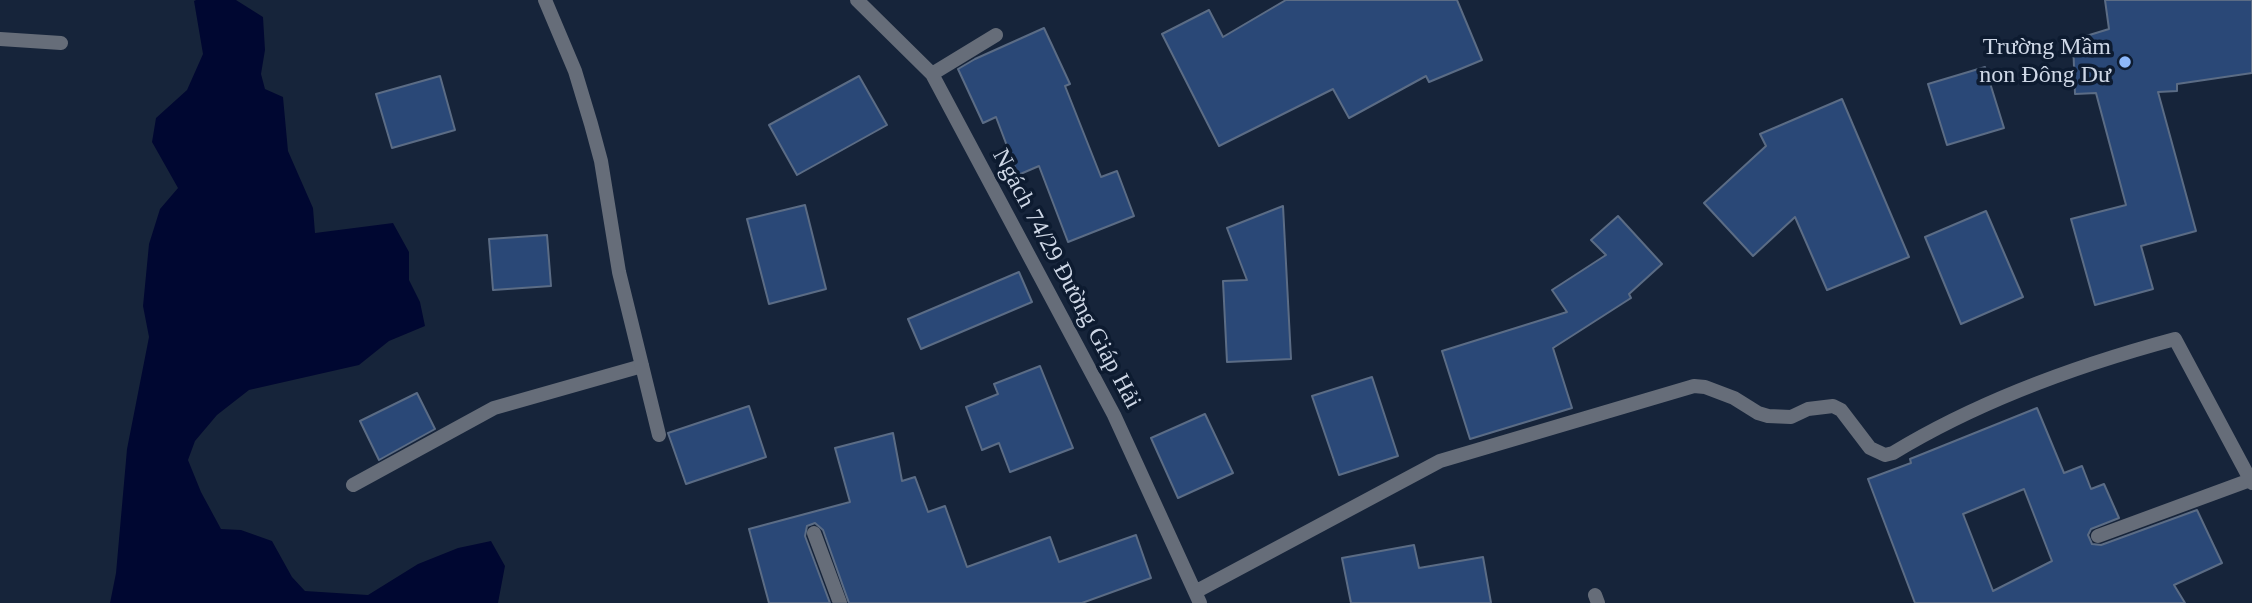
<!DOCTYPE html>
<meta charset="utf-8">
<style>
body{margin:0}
canvas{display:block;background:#16243a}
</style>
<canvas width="2252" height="603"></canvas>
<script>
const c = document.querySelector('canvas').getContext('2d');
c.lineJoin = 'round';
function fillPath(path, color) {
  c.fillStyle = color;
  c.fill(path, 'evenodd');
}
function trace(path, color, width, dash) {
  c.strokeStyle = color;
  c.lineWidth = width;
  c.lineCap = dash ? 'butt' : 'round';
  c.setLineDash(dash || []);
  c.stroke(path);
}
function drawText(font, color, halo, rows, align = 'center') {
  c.font = font + ' "Times New Roman",serif';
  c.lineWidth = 7;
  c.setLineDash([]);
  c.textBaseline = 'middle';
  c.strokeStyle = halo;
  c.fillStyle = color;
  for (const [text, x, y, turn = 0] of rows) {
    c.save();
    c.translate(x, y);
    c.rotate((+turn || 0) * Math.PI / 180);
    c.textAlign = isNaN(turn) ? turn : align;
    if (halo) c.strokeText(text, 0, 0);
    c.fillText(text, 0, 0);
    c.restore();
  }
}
fillPath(new Path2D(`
 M 196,0 L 236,0 L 263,17 L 265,50 L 261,74 L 265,89 L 283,97 L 288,151 L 313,208 L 315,233 L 393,223 L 409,252 L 409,280 L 420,302 L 425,326 L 389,341 L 359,365 L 249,390 L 217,415 L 195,441 L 188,460 L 201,492 L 221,529 L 241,530 L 272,541 L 292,577 L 305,591 L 368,595 L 418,564 L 458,548 L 491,541 L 505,566 L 498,603 L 110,603 L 116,573 L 127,449 L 149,337 L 143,306 L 149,244 L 160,209 L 178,188 L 152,142 L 156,118 L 187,90 L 203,54 L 194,1 Z`), '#000731');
const building = new Path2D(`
 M 1286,0 L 1457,0 L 1482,60 L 1429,82 L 1426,76 L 1349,118 L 1333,89 L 1219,146 L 1162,34 L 1209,10 L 1223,37 Z
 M 2105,0 L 2252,0 L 2252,73 L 2177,84 L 2177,91 L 2158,92 L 2196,231 L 2141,246 L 2153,289 L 2095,305 L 2071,219 L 2126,205 L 2096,93 L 2075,94 L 2073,40 L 2109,29 Z
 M 1044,28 L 1070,84 L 1065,86 L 1101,177 L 1117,171 L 1134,216 L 1068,242 L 1039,166 L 1018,175 L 996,117 L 983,123 L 958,69 L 975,59 Z
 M 1985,67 L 2004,128 L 1947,145 L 1928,84 Z
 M 440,76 L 455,130 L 392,148 L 376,94 Z
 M 859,76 L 887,125 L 797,175 L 769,125 Z
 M 1842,99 L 1909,257 L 1827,290 L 1795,217 L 1753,256 L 1704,203 L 1766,146 L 1760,134 Z
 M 805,205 L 826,289 L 769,304 L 747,219 Z
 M 1283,206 L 1291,359 L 1227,362 L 1223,281 L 1247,280 L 1227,228 Z
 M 1986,211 L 2023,297 L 1961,324 L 1925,237 Z
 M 1618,216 L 1662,264 L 1629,294 L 1631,298 L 1553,348 L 1572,408 L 1470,439 L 1442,351 L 1567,312 L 1552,290 L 1606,255 L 1591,240 Z
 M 547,235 L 551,286 L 493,290 L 489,239 Z
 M 1019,272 L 1032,302 L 921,349 L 908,319 Z
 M 1040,366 L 1073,448 L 1010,472 L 999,443 L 982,450 L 966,407 L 998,394 L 994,384 Z
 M 1372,377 L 1398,456 L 1339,475 L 1312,396 Z
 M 417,393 L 435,429 L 379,460 L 360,421 Z
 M 749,406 L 766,457 L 686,484 L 668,433 Z
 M 2037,408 L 2064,473 L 2082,466 L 2091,489 L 2104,484 L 2119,518 L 2091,529 L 2088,535 L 2092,544 L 2101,545 L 2197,510 L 2222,563 L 2174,585 L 2185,603 L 1915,603 L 1868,479 L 1911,463 L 1910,459 ZM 2024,489 L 2052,561 L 1993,591 L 1963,514 Z
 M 1205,414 L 1233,473 L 1178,498 L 1151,438 Z
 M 893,433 L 902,481 L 915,477 L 928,512 L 945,506 L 967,567 L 1050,537 L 1059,562 L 1136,535 L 1151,578 L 1082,603 L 849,603 L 823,530 L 815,523 L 807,526 L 805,536 L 830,603 L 769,603 L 749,529 L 850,502 L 835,448 Z
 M 1414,545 L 1419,568 L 1483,557 L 1491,603 L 1351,603 L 1342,558 Z`);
fillPath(building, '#2a4877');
trace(building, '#5b6c85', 2);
trace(new Path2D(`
 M 0,39 L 61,43
 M 353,485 L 494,408 L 642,366
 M 814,533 L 840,603
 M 1595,595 L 1598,603`), '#666d79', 14);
trace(new Path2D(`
 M 545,0 L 575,71 L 591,124 L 601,161 L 619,272 L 659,435
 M 857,0 L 932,74 L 1114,415 L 1200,603
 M 932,74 L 996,35
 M 2098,536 L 2250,480
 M 1195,592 L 1440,461 L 1694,386 L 1705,387 L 1734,398 L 1758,413 L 1768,416 L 1791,417 L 1808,409 L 1833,406 L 1841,410 L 1870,448 L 1885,455 L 1893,453 C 1980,400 2078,365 2175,339 L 2252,483`), '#666d79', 14);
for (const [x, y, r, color] of [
 [2125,62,7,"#8db9fc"]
]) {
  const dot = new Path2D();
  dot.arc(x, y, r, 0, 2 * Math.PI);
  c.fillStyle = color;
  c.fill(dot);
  trace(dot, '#0d1b30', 2.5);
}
drawText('24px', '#ced7e6', '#0d1b30', [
 ["Trường Mầm",2111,48],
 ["non Đông Dư",2111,76]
], 'right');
drawText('24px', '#ced7e6', '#0d1b30', [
 ["Ngách 74/29 Đường Giáp Hải",1066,279,62]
]);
</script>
